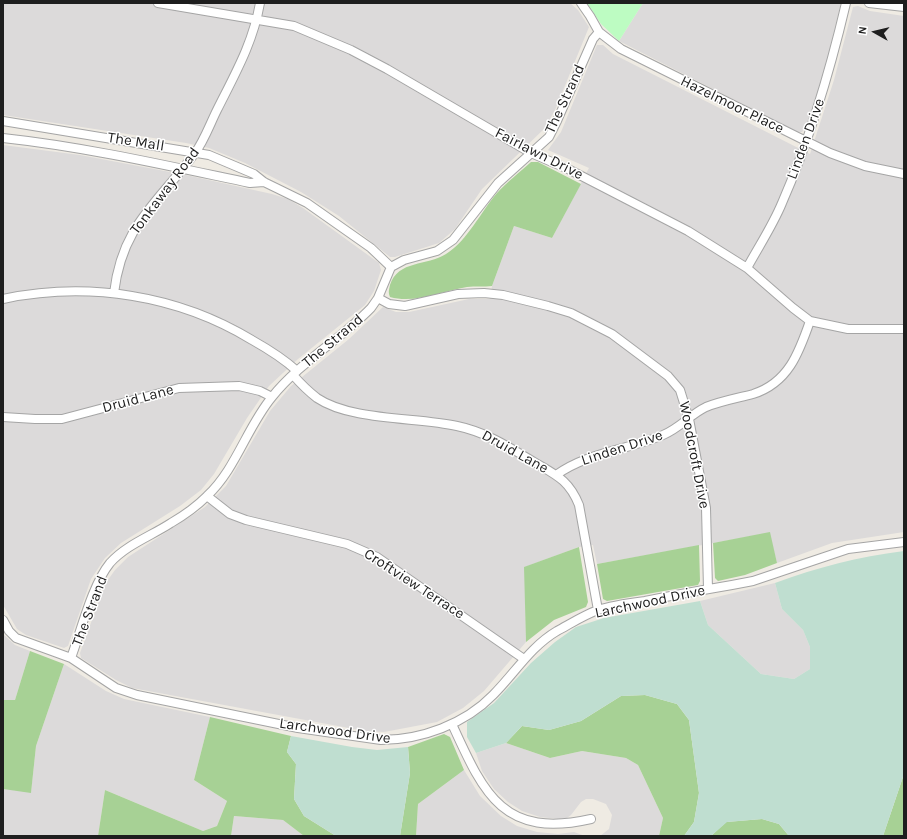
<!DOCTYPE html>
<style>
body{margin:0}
#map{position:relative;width:907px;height:839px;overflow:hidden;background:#efebe3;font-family:Karla,sans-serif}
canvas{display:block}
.frame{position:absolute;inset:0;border:4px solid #1e1e1e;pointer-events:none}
.north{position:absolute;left:855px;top:12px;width:40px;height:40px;-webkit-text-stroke:3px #fff;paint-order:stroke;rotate:278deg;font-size:11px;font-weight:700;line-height:16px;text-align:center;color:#1e1e1e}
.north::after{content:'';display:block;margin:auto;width:14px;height:18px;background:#1e1e1e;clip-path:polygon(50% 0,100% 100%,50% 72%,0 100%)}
</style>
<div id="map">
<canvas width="907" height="839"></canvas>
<div class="frame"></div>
<div class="north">N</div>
</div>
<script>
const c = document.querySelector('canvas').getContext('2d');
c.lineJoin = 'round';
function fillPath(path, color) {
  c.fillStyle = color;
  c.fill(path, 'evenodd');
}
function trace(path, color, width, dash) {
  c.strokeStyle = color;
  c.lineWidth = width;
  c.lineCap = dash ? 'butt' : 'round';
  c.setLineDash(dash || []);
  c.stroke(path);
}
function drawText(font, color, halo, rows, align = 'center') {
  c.font = font + ' Karla,sans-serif';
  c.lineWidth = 3;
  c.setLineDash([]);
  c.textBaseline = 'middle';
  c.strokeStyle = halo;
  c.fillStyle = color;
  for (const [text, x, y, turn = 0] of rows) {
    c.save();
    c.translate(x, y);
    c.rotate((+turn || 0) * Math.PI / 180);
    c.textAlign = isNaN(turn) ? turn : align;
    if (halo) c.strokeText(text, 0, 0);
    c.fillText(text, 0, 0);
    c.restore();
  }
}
fillPath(new Path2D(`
 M 3,3 L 570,3 L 578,10 L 589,27 L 555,110 L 545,128 L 482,189 L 455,229 L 439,243 L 395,257 L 390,257 L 339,216 L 301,192 L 245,163 L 209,148 L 186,143 L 3,115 Z
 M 643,3 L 841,3 L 820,89 L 805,128 L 802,132 L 797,132 L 619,41 Z
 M 858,6 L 870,11 L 904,16 L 904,532 L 832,543 L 777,563 L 769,533 L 597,564 L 593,545 L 579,547 L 525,567 L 526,642 L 484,691 L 463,708 L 437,722 L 384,732 L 365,731 L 132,688 L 116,680 L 81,658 L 80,653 L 105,584 L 115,570 L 128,557 L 205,507 L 226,486 L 270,411 L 291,386 L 349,339 L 383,307 L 396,312 L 409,312 L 469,299 L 490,299 L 492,286 L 514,226 L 552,238 L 589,168 L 548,150 L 561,132 L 597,45 L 603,45 L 613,54 L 810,154 L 834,80 L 853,7 Z
 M 3,145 L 80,155 L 186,175 L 272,194 L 288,199 L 303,208 L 379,263 L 381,270 L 374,291 L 365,305 L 298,359 L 269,386 L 247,418 L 214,474 L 201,490 L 180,506 L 121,543 L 105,558 L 91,579 L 68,646 L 64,648 L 26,635 L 17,629 L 3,605 Z
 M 775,583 L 782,609 L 803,630 L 810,647 L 810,669 L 794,679 L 761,674 L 708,625 L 700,601 Z
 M 3,634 L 15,645 L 30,651 L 15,700 L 3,700 Z
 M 64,664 L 106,691 L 124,699 L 210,717 L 194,780 L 227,801 L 217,826 L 203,831 L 105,790 L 98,836 L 3,836 L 3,789 L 31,792 L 36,746 Z
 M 506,743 L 550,758 L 582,751 L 626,758 L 638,765 L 663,818 L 659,836 L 600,836 L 609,829 L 612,815 L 606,804 L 593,799 L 586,799 L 581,802 L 571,815 L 567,818 L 558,819 L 540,817 L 522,811 L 508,802 L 494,789 L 482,771 L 476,753 Z
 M 464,770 L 480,796 L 501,816 L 517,826 L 537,832 L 558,834 L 574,832 L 585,836 L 416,836 L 418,804 Z
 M 234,816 L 283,820 L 304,836 L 231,836 Z`), '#dcdada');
fillPath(new Path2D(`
 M 531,162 L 538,162 L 581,184 L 552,238 L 514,226 L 492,286 C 484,287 475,286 467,287 C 442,291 415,304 390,297 C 388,292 389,290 390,285 C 398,260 427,266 446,254 C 468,240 480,213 497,193 C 507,182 520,172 531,162 Z
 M 770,532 L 777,563 L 745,575 L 718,581 L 715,578 L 713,543 Z
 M 699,545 L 700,581 L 698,585 L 607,601 L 603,599 L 597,564 Z
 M 579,547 L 588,602 L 586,607 L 554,620 L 526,642 L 524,567 Z
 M 30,651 L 64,664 L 36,746 L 31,793 L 3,789 L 3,700 L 15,700 Z
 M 645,695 L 677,704 L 689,720 L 699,793 L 694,822 L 684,836 L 659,836 L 663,818 L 638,765 L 626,758 L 582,751 L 550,758 L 506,743 L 522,726 L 549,730 L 581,721 L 621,696 Z
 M 210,717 L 291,736 L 287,752 L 296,764 L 294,799 L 304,816 L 336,836 L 304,836 L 283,820 L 234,816 L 231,836 L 98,836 L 105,790 L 203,831 L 217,826 L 227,801 L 194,780 Z
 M 444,734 L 450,737 L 464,770 L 418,804 L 416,836 L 400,836 L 410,773 L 408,747 Z
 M 904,774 L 904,836 L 883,836 Z
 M 762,819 L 779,824 L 789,836 L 711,836 L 726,822 Z`), '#a7d195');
fillPath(new Path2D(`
 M 904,551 L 904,774 L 883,836 L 789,836 L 779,824 L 762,819 L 727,822 L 711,836 L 684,836 L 694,822 L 699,793 L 689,720 L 677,704 L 645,695 L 621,696 L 581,721 L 549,730 L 522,726 L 506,743 L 476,753 L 467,737 L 467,722 L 494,703 L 531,663 L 555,642 L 576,627 L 604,618 L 700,601 L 708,625 L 761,674 L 794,679 L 810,669 L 810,647 L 803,630 L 782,609 L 775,583 C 819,567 857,557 904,551 Z
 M 291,736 L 352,747 L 377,750 L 408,747 L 410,773 L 400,836 L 336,836 L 304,816 L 294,799 L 296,764 L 287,752 Z`), '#bfded0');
fillPath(new Path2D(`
 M 587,3 L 643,3 L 619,41 L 601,24 Z`), '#bdfcc2');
const minor = new Path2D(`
 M 158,3 L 294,26 L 351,50 L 387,69 L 531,153 L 568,169 L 688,231 L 747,268 L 793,308 L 810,321 L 848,329 L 904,329
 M 581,3 L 590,16 L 599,32 L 621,49 L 830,153 L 865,166 L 904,174
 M 869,3 L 904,7
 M 3,121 L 209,155 L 254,174 L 264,182 L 307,203 L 371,248 L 391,267
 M 3,138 C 86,147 169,166 250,183 L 264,182
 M 747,268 C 759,246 773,225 782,203 C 810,139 830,71 846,3
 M 114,293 C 122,225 157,204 195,153 C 204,141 210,124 217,110 C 235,74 253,43 260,3
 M 378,298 L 389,304 L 405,306 L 458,294 L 484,293 L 503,295 L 548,306 L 571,313 L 612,334 L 668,376 L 680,390 L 689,419 L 706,508 L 708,589
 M 3,299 C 88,281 178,295 252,340 C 268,349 284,359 297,371
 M 293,375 C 300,383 308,391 317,398 C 351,421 417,417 457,426 C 486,432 509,447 534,462 C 556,475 569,480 579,505 L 598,610
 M 3,417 L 35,419 L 62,419 L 179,388 L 239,386 L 260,391 L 272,397
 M 556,475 C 588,452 628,450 663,435 C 680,428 691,414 706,407 C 721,401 738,398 753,394 C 788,383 799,353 810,321
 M 207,496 L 230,514 L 246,520 L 347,544 L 377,557 L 524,659
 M 3,620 L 9,631 L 16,638 L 71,658 L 116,688 L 137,695 L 298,728 L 381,740 C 421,740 465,724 493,695 C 515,673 530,647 557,631 C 570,624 584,615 598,610 C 613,605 630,603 645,601 C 674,595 703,590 732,585 L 753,581 L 848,549 L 904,542
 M 71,658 C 81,631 92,585 110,563 C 126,545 151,536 171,523 C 183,516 197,506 207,496 C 236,469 247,427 272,397 C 300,362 340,340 371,308 L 378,298 L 391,267 L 404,260 L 437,251 L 453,240 L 498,183 L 549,137 L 557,121 L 593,39 L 599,32
 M 452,724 C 484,794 503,839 591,819`);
trace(minor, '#a5a5a5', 10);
trace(minor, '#fff', 8);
drawText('15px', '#1e1e1e', '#fff', [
 ["The Strand",565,99,-65],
 ["Hazelmoor Place",732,105,26],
 ["Linden Drive",806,139,-70],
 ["The Mall",136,142,9],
 ["Fairlawn Drive",539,154,27],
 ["Tonkaway Road",165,191,-53],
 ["The Strand",333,341,-40],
 ["Druid Lane",138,399,-15],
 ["Linden Drive",622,448,-18],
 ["Druid Lane",515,452,29],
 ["Woodcroft Drive",694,455,79],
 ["Croftview Terrace",414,584,33],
 ["Larchwood Drive",650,602,-12],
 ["The Strand",90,611,-69],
 ["Larchwood Drive",335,731,8]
]);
</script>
